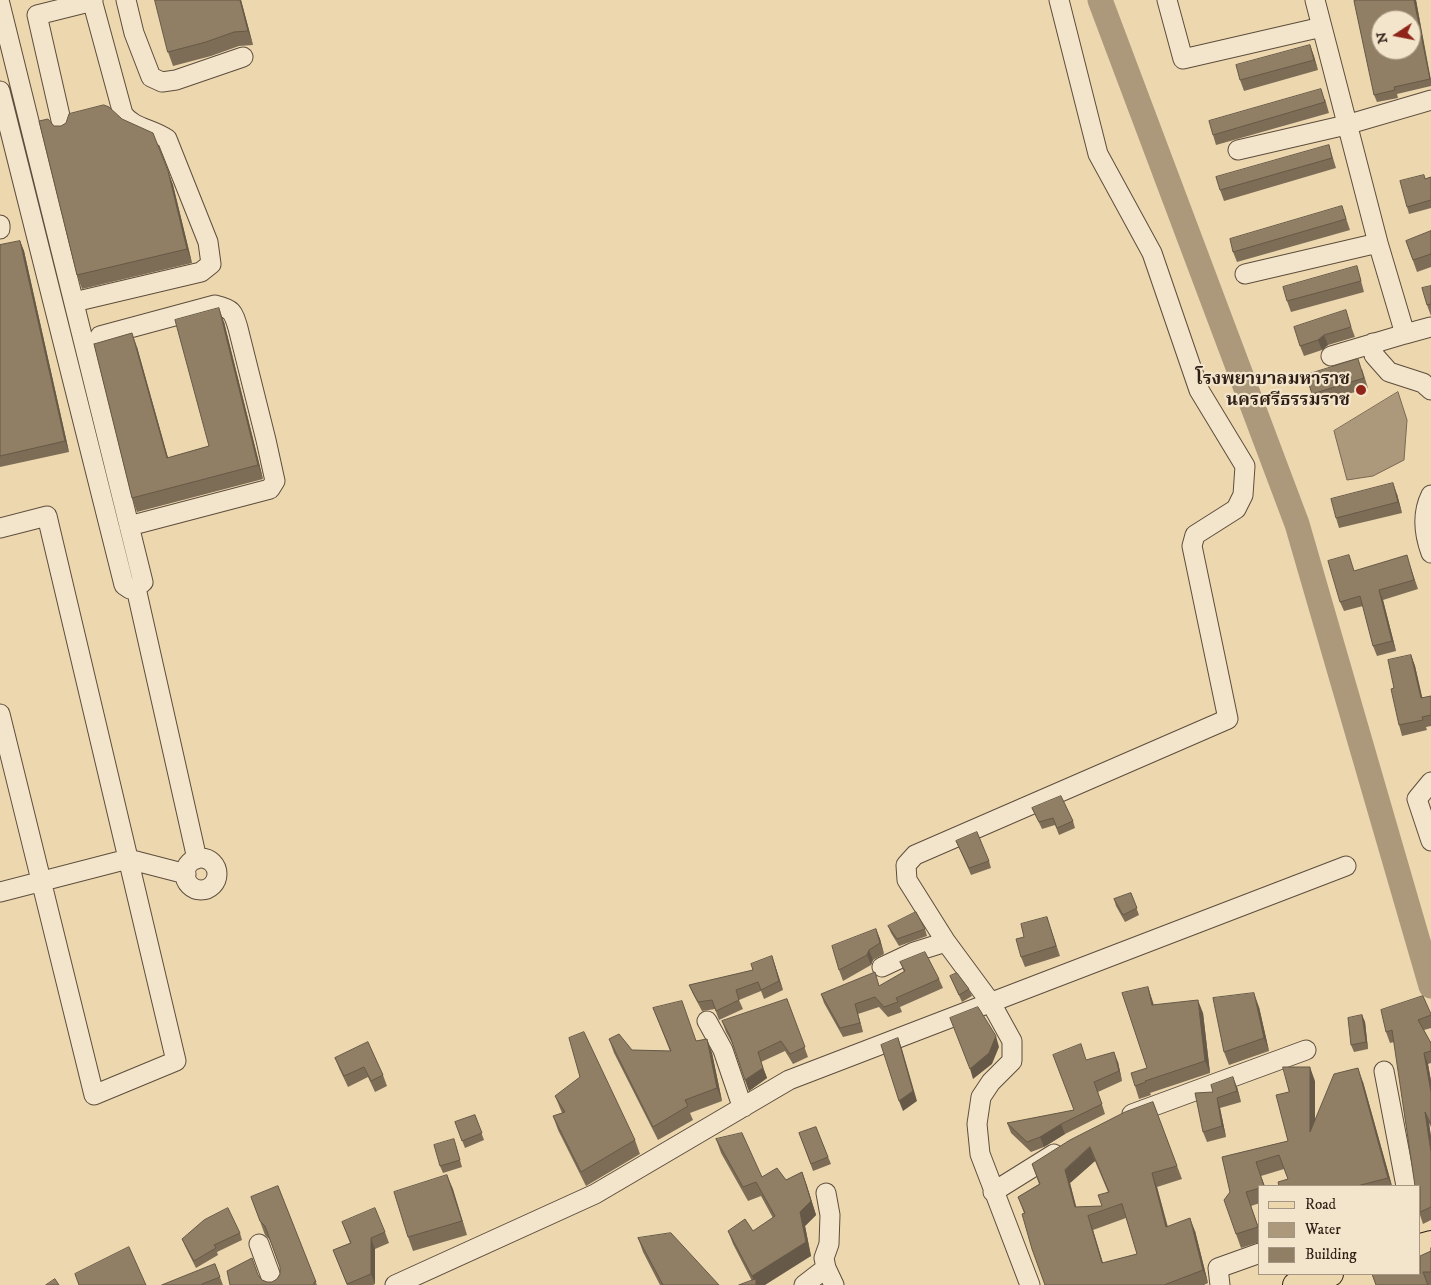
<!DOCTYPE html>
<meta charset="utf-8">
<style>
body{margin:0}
#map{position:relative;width:1431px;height:1285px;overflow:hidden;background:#edd7af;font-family:"IM FELL DW Pica",serif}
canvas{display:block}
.legend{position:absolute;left:1258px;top:1185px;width:162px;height:90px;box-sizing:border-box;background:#f3e5cb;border:1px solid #a49682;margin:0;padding:6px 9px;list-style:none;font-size:15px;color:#2d1f15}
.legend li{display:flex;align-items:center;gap:10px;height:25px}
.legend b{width:25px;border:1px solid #a49682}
.north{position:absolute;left:1371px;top:10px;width:50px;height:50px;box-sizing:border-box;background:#f3e5cb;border:1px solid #a49682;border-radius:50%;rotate:259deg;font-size:14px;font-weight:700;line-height:20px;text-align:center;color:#2d1f15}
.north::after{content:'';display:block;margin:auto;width:18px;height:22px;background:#8f2418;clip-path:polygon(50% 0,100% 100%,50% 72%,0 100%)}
</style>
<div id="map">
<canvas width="1431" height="1285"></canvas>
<ul class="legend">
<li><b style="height:6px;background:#edd7af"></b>Road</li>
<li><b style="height:14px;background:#ac987b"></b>Water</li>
<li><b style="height:14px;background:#917f65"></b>Building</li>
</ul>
<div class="north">N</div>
</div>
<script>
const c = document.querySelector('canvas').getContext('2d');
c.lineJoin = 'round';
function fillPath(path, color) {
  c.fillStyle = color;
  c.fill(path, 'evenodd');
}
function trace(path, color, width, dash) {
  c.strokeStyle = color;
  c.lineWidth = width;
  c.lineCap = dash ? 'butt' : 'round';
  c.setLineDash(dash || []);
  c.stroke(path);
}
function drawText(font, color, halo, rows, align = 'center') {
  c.font = font + ' "IM FELL DW Pica","Noto Serif Thai",serif';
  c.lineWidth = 4.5;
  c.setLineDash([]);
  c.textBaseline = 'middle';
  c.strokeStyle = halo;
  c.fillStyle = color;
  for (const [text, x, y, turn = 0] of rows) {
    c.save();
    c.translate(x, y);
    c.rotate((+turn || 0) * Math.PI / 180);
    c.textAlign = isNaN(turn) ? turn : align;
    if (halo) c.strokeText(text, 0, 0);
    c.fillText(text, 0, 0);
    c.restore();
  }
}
const water = new Path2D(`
 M 1398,392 L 1407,420 L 1404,460 L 1373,476 L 1347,480 L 1334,431 Z`);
fillPath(water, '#ac987b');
trace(water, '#796852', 1);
trace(new Path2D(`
 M 1100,0 L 1297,524 L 1431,986`), '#ac987b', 25);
const minor = new Path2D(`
 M 126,0 L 134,33 L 151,77 L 162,82 L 176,80 L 243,57
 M 1167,0 L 1183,59 L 1322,27
 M 1315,0 L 1378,243 L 1405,334 L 1431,327
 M 0,4 L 142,578 L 143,582 L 136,588 L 130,589 L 124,585 L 0,91
 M 63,129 L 37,15 L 93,1
 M 1238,150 L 1346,125 L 1431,100
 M 0,225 L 0,229
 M 1245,274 L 1378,243
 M 74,302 L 201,272 L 211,264 L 208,242 L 167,139 C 152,128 134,129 123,114 L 92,0
 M 100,336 L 215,305 C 232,309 233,311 238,328 L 266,440 L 275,481 L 270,489 L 129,526
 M 1373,343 L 1374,355 L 1389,372 L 1423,383 L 1431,390
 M 1331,356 L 1405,334
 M 1431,495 C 1422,513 1424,534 1431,553
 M 0,528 L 47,516 L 176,1061 L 94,1095 L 0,714
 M 136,588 L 197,859
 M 1431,782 L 1417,799 L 1431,841
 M185 874a16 16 0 1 1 32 0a16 16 0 1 1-32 0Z
 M 0,892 L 128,859 L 186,874
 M 946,942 L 907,880 L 906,865 L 915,855 L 1228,719 L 1192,546 L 1195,535 L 1236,509 L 1243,495 L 1245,466 L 1199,390 L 1152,253 L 1098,154 L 1059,0
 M 882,967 L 914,952 L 946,942 L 991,1003 L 1012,1041 L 1012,1061 L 991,1082 L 981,1097 L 977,1124 L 980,1154 L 1030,1285
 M 707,1021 L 723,1050 L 740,1100 L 744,1107
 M 1384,1071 L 1406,1186
 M 1132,1114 L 1306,1050
 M 993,1192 L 1054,1154
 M 826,1193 L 830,1215 L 829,1244 L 824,1258 L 826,1268 L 834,1285
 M 259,1244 L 274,1285
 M 395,1285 L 595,1194 L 789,1080 L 1346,866
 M 804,1285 L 826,1268
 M 1220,1285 L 1218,1268 L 1260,1253`);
const major = new Path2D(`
 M 1420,1246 L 1431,1243
 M 1295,1285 L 1331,1274`);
trace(minor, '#5d4d3c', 21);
trace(major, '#2d1f15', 26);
trace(minor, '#f3e5cb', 19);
trace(major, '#edd7af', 24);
fillPath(new Path2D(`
 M 155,0 L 241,0 L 253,45 L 239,46 L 211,56 L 173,66 L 168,52 Z
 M 1359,0 L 1416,0 L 1431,80 L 1431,86 L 1397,94 L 1398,98 L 1377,102 L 1374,95 Z
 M 1310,45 L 1318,70 L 1244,91 L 1240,80 Z
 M 1325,99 L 1329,113 L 1216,145 L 1213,135 Z
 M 54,126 L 168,171 L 173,185 L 192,263 L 82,289 L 77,275 Z
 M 1329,145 L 1336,168 L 1224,201 L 1220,190 Z
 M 1431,177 L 1431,208 L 1409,214 L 1407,207 L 1425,179 Z
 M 1342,206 L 1350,230 L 1237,262 L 1233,252 Z
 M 1431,231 L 1431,267 L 1417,272 L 1406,241 Z
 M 20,241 L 24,251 L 69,452 L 0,467 L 0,245 Z
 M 1360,277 L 1364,292 L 1291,312 L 1287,301 Z
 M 1431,286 L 1431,316 L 1427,305 Z
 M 1349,321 L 1355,337 L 1328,345 L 1322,350 L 1304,356 L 1300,346 Z
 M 224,322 L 263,479 L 137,512 L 132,498 L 137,347 L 168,458 L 209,446 Z
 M 1362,369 L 1368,388 L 1316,404 L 1312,394 Z
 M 1397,494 L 1402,513 L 1339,528 L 1336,518 Z
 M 1410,565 L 1418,589 L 1383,600 L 1396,651 L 1377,656 L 1373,646 L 1363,606 L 1344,611 L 1340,602 L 1355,571 Z
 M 1411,655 L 1415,666 L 1422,698 L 1431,696 L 1431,726 L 1426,727 L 1427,730 L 1402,736 L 1399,725 L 1394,688 Z
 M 1032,808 L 1073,821 L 1075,828 L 1059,835 L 1055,825 L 1042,829 Z
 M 956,841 L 989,861 L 991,868 L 971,875 Z
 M 1131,893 L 1139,915 L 1125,922 L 1116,906 L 1114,899 Z
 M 1047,917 L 1060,956 L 1025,967 L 1021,957 L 1024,937 Z
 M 888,926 L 925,929 L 927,936 L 899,946 L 891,933 Z
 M 876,929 L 880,939 L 884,954 L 873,960 L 871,965 L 843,981 L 839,970 Z
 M 772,956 L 783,990 L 764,999 L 761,991 L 739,1000 L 743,1009 L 719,1020 L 715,1009 L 702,1011 L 693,994 L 689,985 L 753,970 Z
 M 900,962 L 939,979 L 943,988 L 900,1007 L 902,1012 L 888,1017 L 879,1007 L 858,1014 L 863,1032 L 843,1037 L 824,1003 L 821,994 L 880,986 L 904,972 Z
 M 950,976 L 969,989 L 972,996 L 962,1002 Z
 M 1148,987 L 1154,1005 L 1203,1013 L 1210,1073 L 1150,1093 L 1151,1095 L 1139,1099 L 1135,1086 L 1147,1068 Z
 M 787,999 L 808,1057 L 793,1064 L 785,1051 L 761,1062 L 767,1078 L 749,1091 L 733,1045 L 726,1032 L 722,1021 Z
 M 1259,1007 L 1269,1051 L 1229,1065 L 1224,1052 Z
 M 653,1008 L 696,1041 L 707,1039 L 712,1053 L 722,1101 L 690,1113 L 693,1120 L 658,1140 L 614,1053 L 609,1039 L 632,1050 L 670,1051 Z
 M 1431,1014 L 1431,1028 L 1424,1030 L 1431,1043 L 1431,1063 L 1428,1064 L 1431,1081 L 1431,1127 L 1429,1123 L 1431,1137 L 1431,1220 L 1423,1224 L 1420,1215 L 1420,1186 L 1394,1042 L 1390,1043 L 1386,1032 Z
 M 1362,1015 L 1365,1022 L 1368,1049 L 1354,1052 L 1351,1045 Z
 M 368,1042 L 383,1075 L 387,1086 L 375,1092 L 368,1077 L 348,1087 L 339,1068 L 335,1058 Z
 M 1087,1060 L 1118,1062 L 1122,1081 L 1098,1092 L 1105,1114 L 1065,1134 L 1044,1147 L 1031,1152 L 1011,1133 L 1007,1123 L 1074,1110 Z
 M 1315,1081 L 1315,1120 L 1363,1082 L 1392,1186 L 1279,1186 L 1288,1179 L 1284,1169 L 1261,1176 L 1265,1186 L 1260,1186 L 1260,1203 L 1251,1206 L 1260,1231 L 1260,1242 L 1241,1248 L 1236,1234 L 1230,1192 L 1222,1157 L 1288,1141 L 1289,1092 Z
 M 1237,1087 L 1241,1102 L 1220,1108 L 1226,1137 L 1207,1142 L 1203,1132 L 1213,1092 Z
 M 555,1096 L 635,1140 L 640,1154 L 586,1186 L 558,1130 L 553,1116 L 562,1113 Z
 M 1153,1102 L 1182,1179 L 1157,1187 L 1168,1227 L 1195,1231 L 1208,1283 L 1204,1285 L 1045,1285 L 1024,1213 L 1018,1197 L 1039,1184 L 1032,1164 ZM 1095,1161 L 1108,1192 L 1102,1206 L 1076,1207 L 1070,1183 ZM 1126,1218 L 1137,1254 L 1103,1263 L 1093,1230 Z
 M 475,1115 L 484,1140 L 465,1148 L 455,1122 Z
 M 816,1127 L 831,1164 L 813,1171 L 799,1133 Z
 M 716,1139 L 762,1177 L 786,1180 L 802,1172 L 807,1186 L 816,1215 L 805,1226 L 811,1256 L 752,1281 L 733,1244 L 728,1231 L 753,1231 L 773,1218 L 761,1196 L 748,1201 L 721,1153 Z
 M 456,1146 L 462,1167 L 443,1173 L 440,1166 Z
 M 447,1175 L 467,1235 L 413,1251 L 408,1237 Z
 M 278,1186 L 317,1285 L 230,1285 L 258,1275 L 262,1280 L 267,1282 L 272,1282 L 277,1279 L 280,1274 L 280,1267 L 270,1240 L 265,1235 L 251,1197 Z
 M 342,1222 L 385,1232 L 389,1243 L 375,1249 L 375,1284 L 373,1285 L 347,1285 L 333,1250 L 350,1243 Z
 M 240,1233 L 242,1240 L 217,1252 L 218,1255 L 196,1268 L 185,1246 L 182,1239 Z
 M 638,1238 L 719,1285 L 660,1285 L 643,1252 Z
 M 1431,1248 L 1431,1285 L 1376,1285 L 1431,1251 Z
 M 215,1264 L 223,1285 L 162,1285 Z`), '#7d6d57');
fillPath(new Path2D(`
 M 240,0 L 241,0 L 253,45 L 248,31 Z
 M 1414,0 L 1416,0 L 1431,83 L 1430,79 Z
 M 1310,45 L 1314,56 L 1318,70 L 1314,60 Z
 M 168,171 L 173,185 L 192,263 L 187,249 Z
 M 20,241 L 24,251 L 69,452 L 65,441 Z
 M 219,308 L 224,322 L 263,479 L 258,465 Z
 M 132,333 L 137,347 L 172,472 L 167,458 Z
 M 1324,335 L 1328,345 L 1322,350 L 1318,340 Z
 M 1393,483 L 1397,494 L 1402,513 L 1398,502 Z
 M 1379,590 L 1383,600 L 1396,651 L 1392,641 Z
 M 1411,655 L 1415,666 L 1425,709 L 1421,698 Z
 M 876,929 L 880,939 L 884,954 L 880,943 Z
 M 869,950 L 873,960 L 871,965 L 867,955 Z
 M 772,956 L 775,965 L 783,990 L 779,981 Z
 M 1148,987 L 1152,1000 L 1157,1018 L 1152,1005 Z
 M 1254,993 L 1259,1007 L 1269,1051 L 1264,1038 Z
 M 1198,1000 L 1203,1013 L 1210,1073 L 1205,1061 Z
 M 855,1004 L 858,1014 L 863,1032 L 860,1023 Z
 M 1362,1015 L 1365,1022 L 1368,1049 L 1366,1042 Z
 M 996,1036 L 999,1047 L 992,1064 L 973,1079 L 970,1069 Z
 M 898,1038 L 902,1049 L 917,1101 L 903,1111 L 899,1101 Z
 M 707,1039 L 712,1053 L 722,1101 L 717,1088 Z
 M 1114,1052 L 1118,1062 L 1122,1081 L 1119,1071 Z
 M 1424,1053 L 1428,1064 L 1431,1081 L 1431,1092 Z
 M 761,1062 L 767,1078 L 749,1091 L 745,1080 Z
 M 1310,1067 L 1315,1081 L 1315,1146 L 1310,1132 Z
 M 1358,1068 L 1363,1082 L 1392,1186 L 1388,1178 Z
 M 1233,1077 L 1237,1087 L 1241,1102 L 1237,1091 Z
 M 1217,1098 L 1220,1108 L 1226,1137 L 1222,1126 Z
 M 1425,1112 L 1429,1123 L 1431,1137 L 1431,1152 Z
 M 1061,1124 L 1065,1134 L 1044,1147 L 1040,1137 Z
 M 1090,1147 L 1095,1161 L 1070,1183 L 1080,1221 L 1075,1207 L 1065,1170 Z
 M 802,1172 L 807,1186 L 816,1215 L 805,1226 L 811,1256 L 765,1285 L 756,1285 L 752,1276 L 800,1212 Z
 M 1152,1173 L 1157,1187 L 1171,1241 L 1166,1227 Z
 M 447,1175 L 453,1189 L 467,1235 L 462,1221 Z
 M 1088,1216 L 1093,1230 L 1107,1277 L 1102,1263 Z
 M 1190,1218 L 1195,1231 L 1208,1283 L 1203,1270 Z
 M 371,1238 L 375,1249 L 375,1284 L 371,1274 Z`), '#665947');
const building = new Path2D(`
 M 155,0 L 240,0 L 248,31 L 234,32 L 206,42 L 168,52 Z
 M 1359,0 L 1414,0 L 1430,79 L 1394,87 L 1395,90 L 1374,95 L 1354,1 ZM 1381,20 L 1411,20 L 1411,50 L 1381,50 Z
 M 1310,45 L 1314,60 L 1240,80 L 1236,65 Z
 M 1321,89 L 1325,102 L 1213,135 L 1209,121 Z
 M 104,105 L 109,107 L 122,119 L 153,133 L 168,171 L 187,249 L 77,275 L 39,121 L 48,119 L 54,126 L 61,126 L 66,123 L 69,114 Z
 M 1329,145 L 1332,158 L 1220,190 L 1216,177 Z
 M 1424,175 L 1425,179 L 1431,177 L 1431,200 L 1407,207 L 1400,181 Z
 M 1342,206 L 1346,219 L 1233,252 L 1230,239 Z
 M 1431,231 L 1431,254 L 1413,260 L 1406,241 Z
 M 20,241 L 65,441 L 0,456 L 0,245 Z
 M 1357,266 L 1361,281 L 1287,301 L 1283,287 Z
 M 1431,286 L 1431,304 L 1427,305 L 1422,288 Z
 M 219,308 L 258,465 L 132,498 L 94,344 L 132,333 L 167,458 L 209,446 L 175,320 Z
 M 1346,310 L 1351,327 L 1324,335 L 1318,340 L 1300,346 L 1294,327 Z
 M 1358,359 L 1364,378 L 1312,394 L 1306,375 Z
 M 1393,483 L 1398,502 L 1336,518 L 1331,499 Z
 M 1349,555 L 1354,571 L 1407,555 L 1414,580 L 1379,590 L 1392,641 L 1373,646 L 1360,596 L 1340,602 L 1328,561 Z
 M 1411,655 L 1421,698 L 1431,696 L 1431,715 L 1422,717 L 1423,720 L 1399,725 L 1391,689 L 1394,688 L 1388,660 Z
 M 1061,796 L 1073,821 L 1057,828 L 1053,818 L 1039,822 L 1032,808 Z
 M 977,832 L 989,861 L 969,868 L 956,841 Z
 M 1131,893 L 1137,908 L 1123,915 L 1114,899 Z
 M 916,912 L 925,929 L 897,939 L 888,926 Z
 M 1047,917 L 1056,946 L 1021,957 L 1016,939 L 1024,937 L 1021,924 Z
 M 876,929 L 880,943 L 869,950 L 867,955 L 839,970 L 832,946 Z
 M 925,952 L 939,979 L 896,998 L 898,1002 L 884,1007 L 875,997 L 855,1004 L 860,1023 L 840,1028 L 821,994 L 875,972 L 879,986 L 905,971 L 900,962 Z
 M 772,956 L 779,981 L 761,990 L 758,982 L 736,990 L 739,1000 L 716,1011 L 712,1000 L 698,1002 L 689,985 L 753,970 L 751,964 Z
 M 957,973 L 969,989 L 959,995 L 950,976 Z
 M 1148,987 L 1152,1005 L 1198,1000 L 1205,1061 L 1145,1081 L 1146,1082 L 1135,1086 L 1131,1073 L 1147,1068 L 1122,993 Z
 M 1254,993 L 1264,1038 L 1224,1052 L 1213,998 Z
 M 1423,996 L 1431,1014 L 1431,1015 L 1418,1020 L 1431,1043 L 1431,1051 L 1424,1053 L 1431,1092 L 1431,1124 L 1425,1112 L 1431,1152 L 1431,1207 L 1420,1212 L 1420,1186 L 1415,1186 L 1392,1030 L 1386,1032 L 1381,1010 Z
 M 787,999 L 805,1047 L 790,1054 L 781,1041 L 758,1052 L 763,1068 L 745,1080 L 730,1036 L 722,1021 Z
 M 682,1001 L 696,1041 L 707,1039 L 717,1088 L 685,1100 L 688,1106 L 653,1127 L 609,1039 L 619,1034 L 632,1050 L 671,1051 L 653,1008 Z
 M 978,1007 L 996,1036 L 989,1053 L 970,1069 L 950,1018 Z
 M 1362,1015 L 1366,1042 L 1351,1045 L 1348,1018 Z
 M 584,1032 L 635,1140 L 581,1172 L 553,1116 L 565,1112 L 555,1096 L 580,1077 L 569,1038 Z
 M 898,1038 L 913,1091 L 899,1101 L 881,1045 Z
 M 368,1042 L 383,1075 L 371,1081 L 364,1067 L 344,1076 L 335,1058 Z
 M 1081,1044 L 1086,1060 L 1114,1052 L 1119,1071 L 1094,1082 L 1102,1104 L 1061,1124 L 1040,1137 L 1027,1142 L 1007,1123 L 1074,1110 L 1053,1055 Z
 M 1283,1067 L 1310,1067 L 1310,1132 L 1334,1074 L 1358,1068 L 1388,1178 L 1357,1186 L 1279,1186 L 1278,1182 L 1288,1179 L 1279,1155 L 1256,1162 L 1264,1186 L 1260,1186 L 1260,1188 L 1246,1192 L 1258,1227 L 1236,1234 L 1224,1200 L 1230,1192 L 1222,1157 L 1288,1141 L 1276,1095 L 1289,1092 Z
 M 1233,1077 L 1237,1091 L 1217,1098 L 1222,1126 L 1203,1132 L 1195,1093 L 1213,1092 L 1211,1085 Z
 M 1153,1102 L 1177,1166 L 1152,1173 L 1166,1227 L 1190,1218 L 1203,1270 L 1164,1285 L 1045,1285 L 1032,1249 L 1022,1214 L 1025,1213 L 1018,1197 L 1040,1184 L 1032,1164 L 1070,1140 L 1125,1112 ZM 1090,1147 L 1109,1192 L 1098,1195 L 1102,1206 L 1075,1207 L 1065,1170 ZM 1122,1204 L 1137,1254 L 1102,1263 L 1088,1216 Z
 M 475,1115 L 482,1133 L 462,1141 L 455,1122 Z
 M 816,1127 L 828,1157 L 811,1164 L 799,1133 Z
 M 742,1133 L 762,1177 L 777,1168 L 786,1180 L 802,1172 L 811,1201 L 800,1212 L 806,1242 L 752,1276 L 728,1231 L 745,1219 L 753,1231 L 775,1216 L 756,1182 L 743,1187 L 716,1139 Z
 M 454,1139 L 460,1160 L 440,1166 L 434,1145 Z
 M 447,1175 L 462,1221 L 408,1237 L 394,1192 Z
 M 278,1186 L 316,1282 L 314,1282 L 314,1285 L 230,1285 L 227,1271 L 252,1258 L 258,1275 L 262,1280 L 267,1282 L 272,1282 L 277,1279 L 280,1274 L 280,1267 L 265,1226 L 260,1221 L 251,1197 Z
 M 228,1208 L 240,1233 L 214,1245 L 216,1248 L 194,1261 L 182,1239 L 204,1220 Z
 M 375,1208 L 385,1232 L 371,1238 L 371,1274 L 347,1284 L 333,1250 L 351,1243 L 342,1222 Z
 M 671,1233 L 719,1285 L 663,1285 L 638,1238 Z
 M 129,1247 L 146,1285 L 79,1285 L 75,1274 Z
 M 1431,1248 L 1431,1272 L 1423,1272 L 1428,1285 L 1376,1285 L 1372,1274 L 1420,1274 L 1420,1256 L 1431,1251 Z
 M 215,1264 L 220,1277 L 202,1284 L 202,1285 L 162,1285 Z
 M 55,1279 L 59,1285 L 46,1285 Z
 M 756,1279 L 756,1285 L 739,1285 Z`);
fillPath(building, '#917f65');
trace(building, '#665947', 1);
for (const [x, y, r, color] of [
 [1361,390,6,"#8f2418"]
]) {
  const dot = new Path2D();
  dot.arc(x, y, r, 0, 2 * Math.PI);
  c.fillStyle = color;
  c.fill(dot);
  trace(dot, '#f3e5cb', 2);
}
drawText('bold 18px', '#2d1f15', '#f3e5cb', [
 ["โรงพยาบาลมหาราช",1350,380],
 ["นครศรีธรรมราช",1350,401]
], 'right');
</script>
